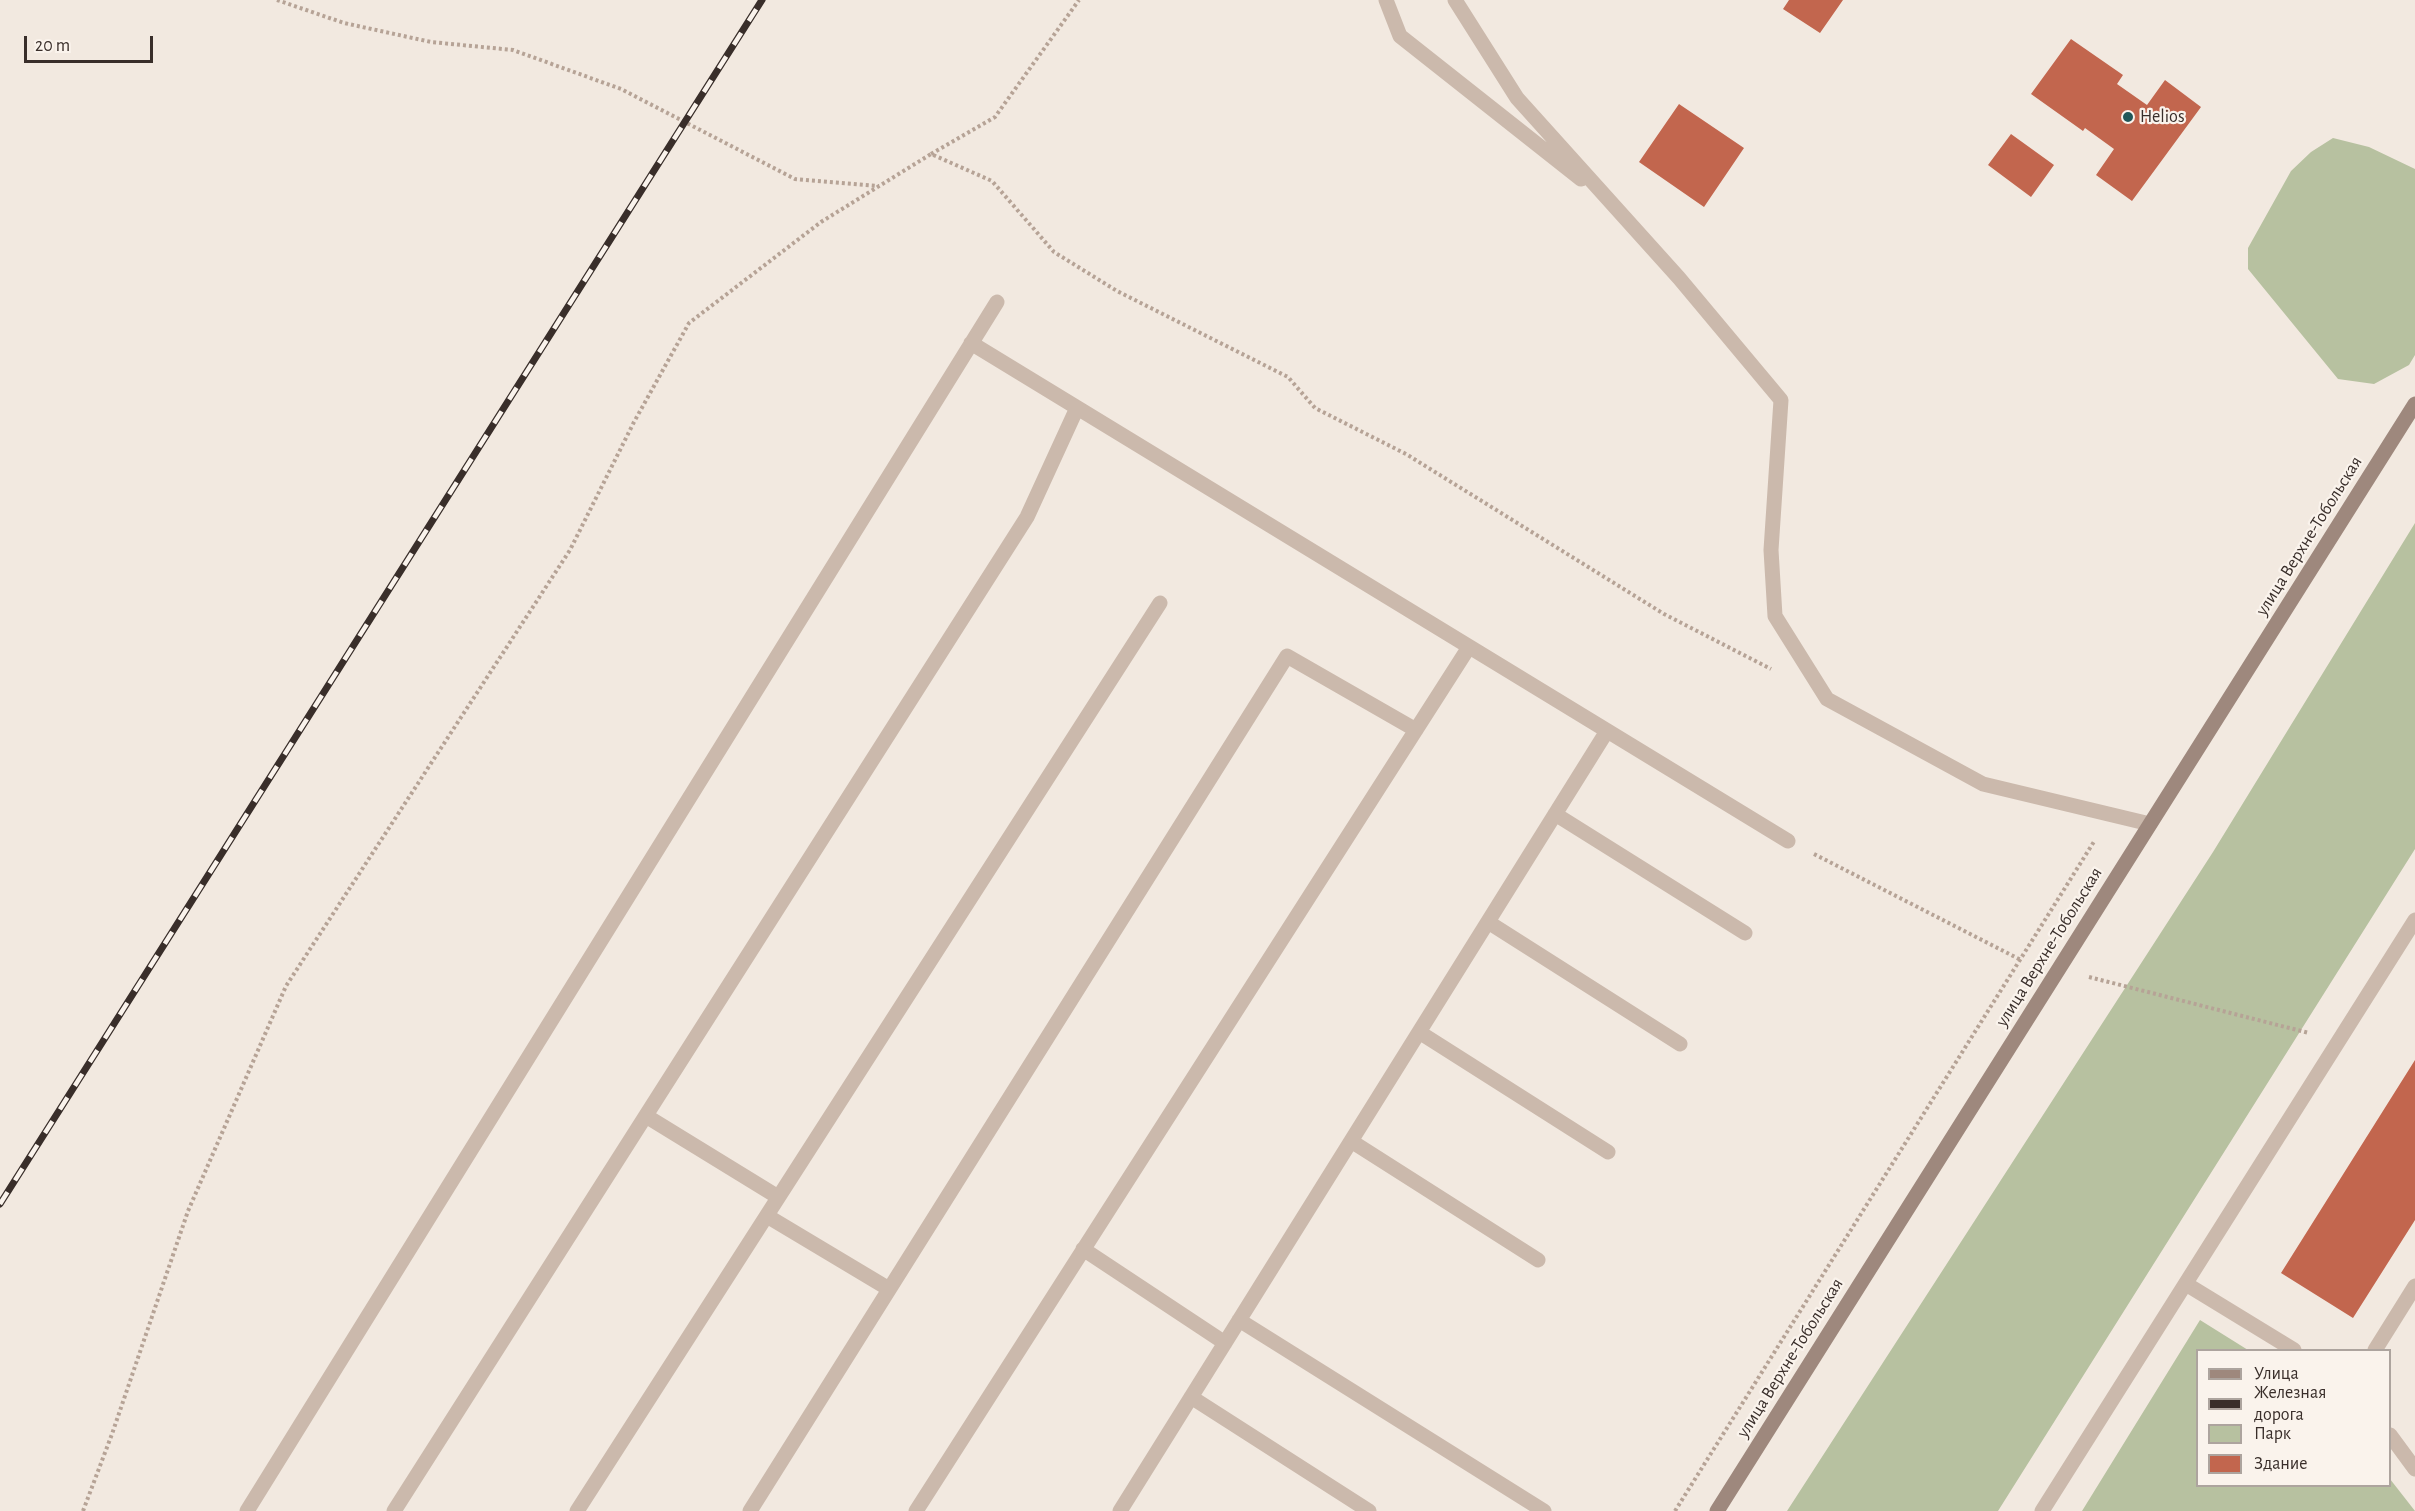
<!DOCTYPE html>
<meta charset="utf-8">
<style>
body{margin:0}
#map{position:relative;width:2415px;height:1511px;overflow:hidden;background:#f2e9e0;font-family:"Alegreya Sans",sans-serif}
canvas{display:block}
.legend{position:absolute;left:2196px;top:1349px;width:195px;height:138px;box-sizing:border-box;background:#faf3ec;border:2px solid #ada49e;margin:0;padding:8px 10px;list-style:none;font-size:18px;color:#392e2a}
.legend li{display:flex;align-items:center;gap:12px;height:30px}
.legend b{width:30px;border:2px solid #ada49e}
.scale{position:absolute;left:24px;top:36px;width:129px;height:27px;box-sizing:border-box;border:3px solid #392e2a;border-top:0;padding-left:8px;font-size:18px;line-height:21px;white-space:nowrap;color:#392e2a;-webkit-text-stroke:4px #faf3ec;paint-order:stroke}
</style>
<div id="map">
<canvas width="2415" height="1511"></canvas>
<ul class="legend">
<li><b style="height:8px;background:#9e887d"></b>Улица</li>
<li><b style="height:8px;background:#392e2a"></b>Железная дорога</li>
<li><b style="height:16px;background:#b7c1a0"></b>Парк</li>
<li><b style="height:16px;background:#c2664e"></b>Здание</li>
</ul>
<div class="scale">20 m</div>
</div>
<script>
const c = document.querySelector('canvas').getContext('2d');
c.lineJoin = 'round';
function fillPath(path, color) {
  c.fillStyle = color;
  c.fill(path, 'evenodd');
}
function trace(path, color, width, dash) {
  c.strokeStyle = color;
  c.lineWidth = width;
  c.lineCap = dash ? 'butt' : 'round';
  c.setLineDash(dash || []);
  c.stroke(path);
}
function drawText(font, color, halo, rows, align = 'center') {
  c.font = font + ' "Alegreya Sans",sans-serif';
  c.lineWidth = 4.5;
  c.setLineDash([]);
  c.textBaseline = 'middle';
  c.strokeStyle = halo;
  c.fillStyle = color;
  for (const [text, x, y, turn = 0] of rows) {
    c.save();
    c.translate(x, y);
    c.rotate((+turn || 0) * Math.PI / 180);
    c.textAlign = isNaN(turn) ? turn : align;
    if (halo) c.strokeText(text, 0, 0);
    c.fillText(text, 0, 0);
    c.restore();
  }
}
fillPath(new Path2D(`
 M 2333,138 L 2369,147 L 2415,169 L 2415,355 L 2409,365 L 2374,384 L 2338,379 L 2248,269 L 2248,248 L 2291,171 L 2311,152 Z
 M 2415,523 L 2415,849 L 1998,1511 L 1787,1511 L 2213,852 Z
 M 2200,1320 L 2248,1350 L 2198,1350 L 2198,1486 L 2390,1486 L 2390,1479 L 2415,1511 L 2082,1511 Z`), '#b7c1a0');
fillPath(new Path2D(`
 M 1789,0 L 1843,0 L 1820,33 L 1783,9 Z
 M 2071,39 L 2123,75 L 2117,84 L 2147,105 L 2165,80 L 2201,107 L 2132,201 L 2096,175 L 2114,149 L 2085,128 L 2083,131 L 2031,94 Z
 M 1679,104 L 1744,148 L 1704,207 L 1639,162 Z
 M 2011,134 L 2054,165 L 2031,197 L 1988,165 Z
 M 2415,1060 L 2415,1220 L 2353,1318 L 2281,1273 Z`), '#c2664e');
trace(new Path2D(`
 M 277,0 L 344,23 L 431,42 L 513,50 L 621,89 L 795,179 L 879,186
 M 931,154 L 995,117 L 1079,0
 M 1814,854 L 2021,960
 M 2089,977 L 2309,1033
 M 83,1511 L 112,1434 L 188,1211 L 286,986 L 570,550 L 634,422 L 689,323 L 821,222 L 931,154 L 992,181 L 1054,252 L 1117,291 L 1288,377 L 1315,408 L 1406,454 L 1664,614 L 1771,669
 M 1675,1511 L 2095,840`), '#b6a396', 4, [3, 3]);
trace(new Path2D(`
 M 1386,0 L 1400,36 L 1581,179
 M 1455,0 L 1517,98 L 1679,278 L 1781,400 L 1771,550 L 1775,616 L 1827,699 L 1983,784 L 2150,824
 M 971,343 L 1788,841
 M 1555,814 L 1745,933
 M 1488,922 L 1680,1044
 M 1419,1032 L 1608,1152
 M 646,1116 L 778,1197
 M 1351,1141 L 1538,1260
 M 767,1216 L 889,1289
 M 1083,1249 L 1225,1343
 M 2186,1284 L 2294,1350
 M 1239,1320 L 1544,1511
 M 2375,1350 L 2415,1286
 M 1191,1397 L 1369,1511
 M 2390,1435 L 2415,1469
 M 247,1511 L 997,302
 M 394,1511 L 1027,517 L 1077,408
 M 577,1511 L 1160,603
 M 750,1511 L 1287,656 L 1416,730
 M 916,1511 L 1469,647
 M 1120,1511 L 1607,731`), '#cbb9ac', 15);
trace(new Path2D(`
 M 2042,1511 L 2415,920`), '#cbb9ac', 15);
trace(new Path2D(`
 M 1717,1511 L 2415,404`), '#9e887d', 15);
const rail = new Path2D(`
 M 0,1204 L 762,0`);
trace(rail, '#392e2a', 7);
trace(rail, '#faf3ec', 4.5, [14]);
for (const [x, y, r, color] of [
 [2128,117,6,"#215759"]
]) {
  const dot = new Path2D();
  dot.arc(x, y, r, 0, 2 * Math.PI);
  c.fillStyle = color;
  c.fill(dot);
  trace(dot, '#faf3ec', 2);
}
drawText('18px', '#392e2a', '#faf3ec', [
 ["Helios",2140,117]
], 'left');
drawText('18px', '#392e2a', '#faf3ec', [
 ["улица Верхне-Тобольская",2309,536,-58],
 ["улица Верхне-Тобольская",2049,947,-58],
 ["улица Верхне-Тобольская",1790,1358,-58]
]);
</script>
